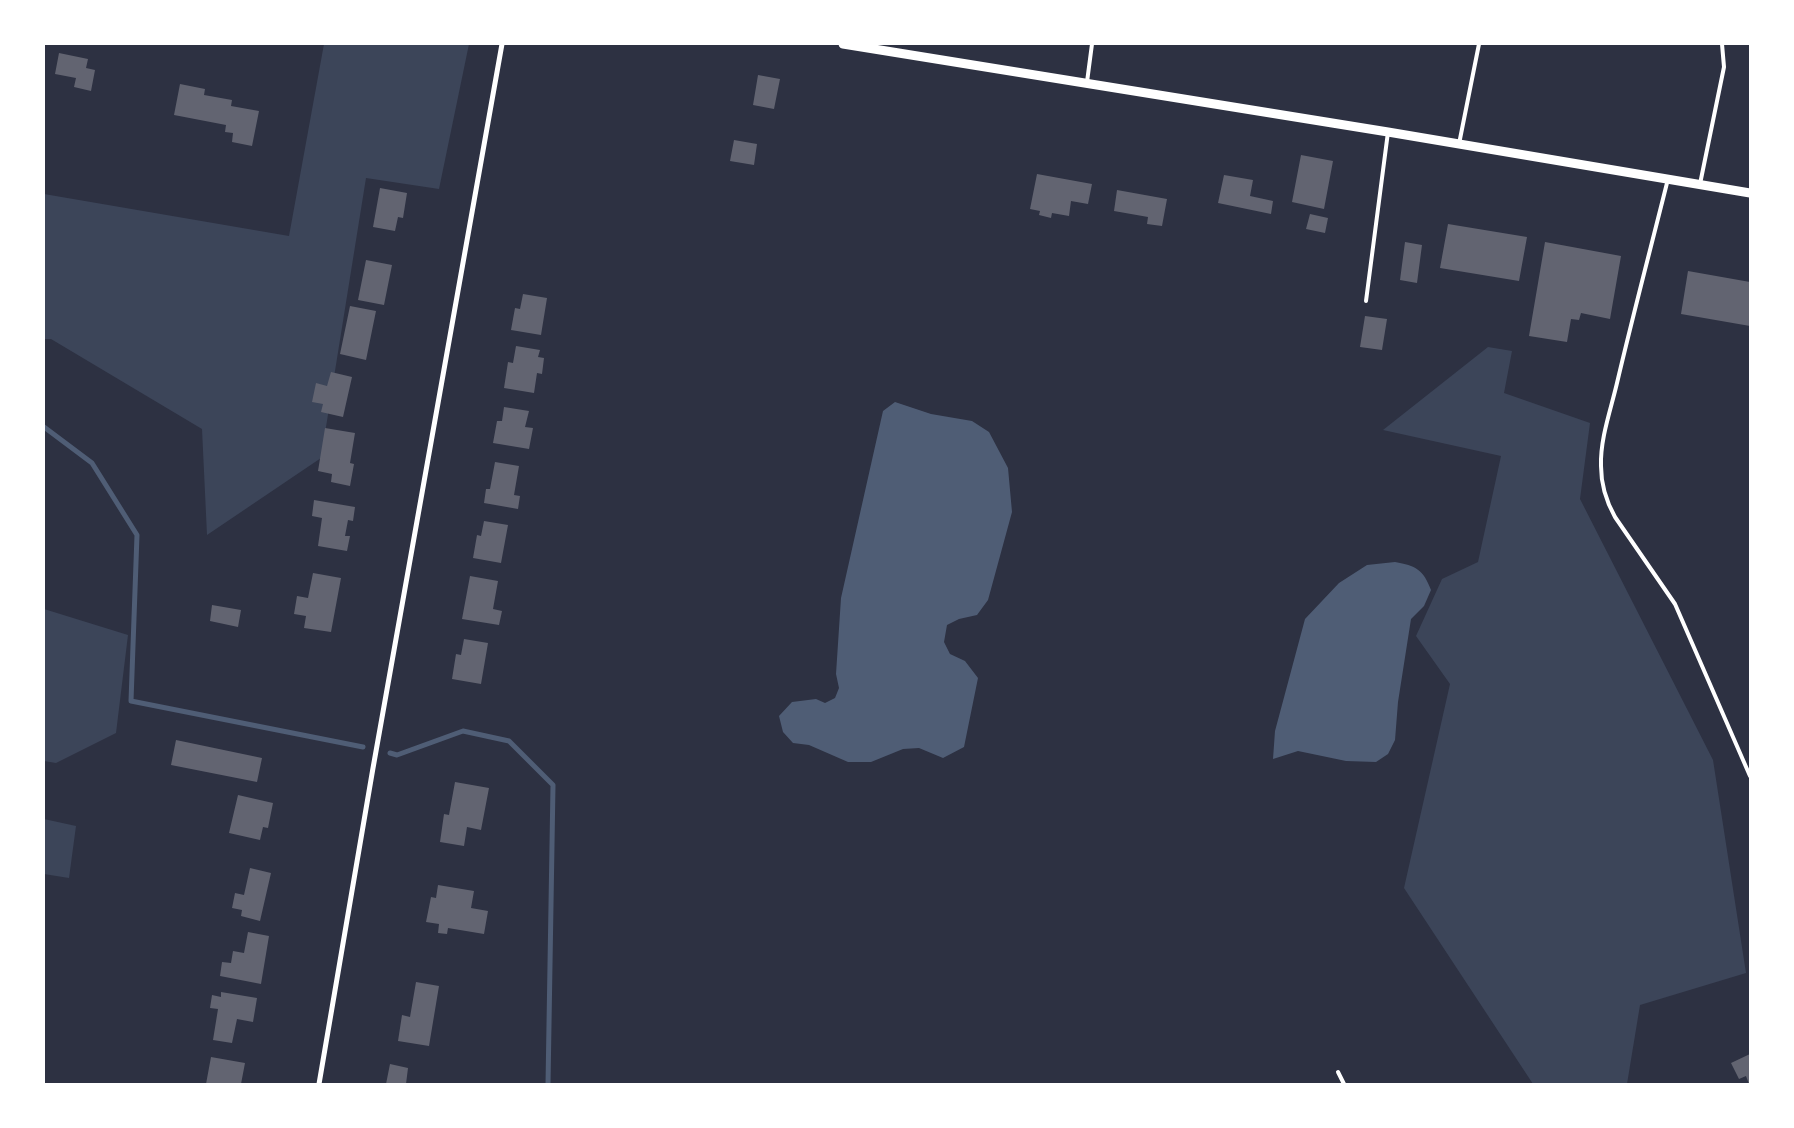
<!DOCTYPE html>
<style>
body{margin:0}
#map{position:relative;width:1794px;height:1128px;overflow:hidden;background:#2d3142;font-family:"PT Sans",sans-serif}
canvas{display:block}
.frame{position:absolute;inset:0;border:45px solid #fff;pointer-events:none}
</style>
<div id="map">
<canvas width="1794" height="1128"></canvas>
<div class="frame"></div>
</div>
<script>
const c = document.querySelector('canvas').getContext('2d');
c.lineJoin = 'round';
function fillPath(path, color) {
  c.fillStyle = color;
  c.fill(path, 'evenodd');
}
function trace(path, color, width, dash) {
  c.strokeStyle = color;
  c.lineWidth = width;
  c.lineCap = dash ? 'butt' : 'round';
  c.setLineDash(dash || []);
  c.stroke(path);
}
fillPath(new Path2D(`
 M 324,44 L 469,44 L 439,189 L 366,178 L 321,458 L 207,535 L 202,429 L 51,339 L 44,339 L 44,194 L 289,236 Z
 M 1488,347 L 1512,351 L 1504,393 L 1590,423 L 1580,499 L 1713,760 L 1746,973 L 1640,1005 L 1627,1084 L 1533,1084 L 1404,888 L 1450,684 L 1416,636 L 1442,579 L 1478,562 L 1501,456 L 1383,430 Z
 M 44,609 L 128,635 L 116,733 L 56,763 L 44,761 Z
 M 44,819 L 76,826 L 69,878 L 44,874 Z`), '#3c4559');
fillPath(new Path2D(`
 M 895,402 L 931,414 L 972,421 L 989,432 L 1008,468 L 1012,512 L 988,600 L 977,615 L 959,619 L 947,625 L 944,642 L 950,654 L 965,661 L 978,678 L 964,747 L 943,758 L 919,748 L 903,749 L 871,762 L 848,762 L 809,745 L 793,743 L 783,732 L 779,716 L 792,702 L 816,699 L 825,703 L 835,698 L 839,688 L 836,674 L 841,598 L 883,411 Z
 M 1395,562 C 1416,566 1423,569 1431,590 L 1424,606 L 1411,619 L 1398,702 L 1395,740 L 1388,754 L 1376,762 L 1346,761 L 1298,751 L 1273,759 L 1275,731 L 1305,619 L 1339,583 L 1367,565 Z`), '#4f5d75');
trace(new Path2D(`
 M 44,427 L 92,463 L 137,535 L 131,701 L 363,747
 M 390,753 L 397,755 L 463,731 L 509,741 L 553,785 L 548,1084`), '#4f5d75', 5);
fillPath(new Path2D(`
 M 59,53 L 88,59 L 86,68 L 95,70 L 91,91 L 74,87 L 76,78 L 55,74 Z
 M 758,75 L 780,79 L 774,109 L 753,105 Z
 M 180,84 L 205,89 L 204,95 L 232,100 L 231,106 L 259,111 L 252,146 L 232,142 L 233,133 L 225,132 L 226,125 L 174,115 Z
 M 734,140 L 757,144 L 754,165 L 730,161 Z
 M 1301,155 L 1333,161 L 1324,209 L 1292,202 Z
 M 1037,174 L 1092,184 L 1088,204 L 1071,201 L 1069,216 L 1052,213 L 1051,218 L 1039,215 L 1040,211 L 1030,209 Z
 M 1224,175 L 1253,180 L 1250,196 L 1273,201 L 1271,214 L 1218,203 Z
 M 380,188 L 407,193 L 403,218 L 398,217 L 395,231 L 373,227 Z
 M 1117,190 L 1167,199 L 1162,226 L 1147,224 L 1148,217 L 1114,211 Z
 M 1310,214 L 1328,218 L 1325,233 L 1306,229 Z
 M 1448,224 L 1527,237 L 1519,281 L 1440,268 Z
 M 1405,242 L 1422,245 L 1417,283 L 1400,280 Z
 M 1545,242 L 1621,256 L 1610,319 L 1581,313 L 1579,320 L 1571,319 L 1567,342 L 1529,336 Z
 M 366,260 L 392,265 L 384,305 L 358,300 Z
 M 1688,271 L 1750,282 L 1750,326 L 1681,314 Z
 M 523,294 L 547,298 L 541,335 L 511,330 L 515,308 L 520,309 Z
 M 350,306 L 376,311 L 366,360 L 340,354 Z
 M 1365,316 L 1387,319 L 1382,350 L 1360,347 Z
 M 516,346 L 540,350 L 538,357 L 544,358 L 542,374 L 537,373 L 534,393 L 504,388 L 508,362 L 513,363 Z
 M 331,372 L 352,377 L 343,417 L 321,412 L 323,404 L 312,402 L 316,383 L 327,386 Z
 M 504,407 L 529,411 L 525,427 L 533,428 L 529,449 L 493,443 L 497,421 L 502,421 Z
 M 325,428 L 355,433 L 350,463 L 354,464 L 350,486 L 331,482 L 332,474 L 318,471 Z
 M 495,462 L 519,466 L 514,495 L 520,496 L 518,509 L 484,503 L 486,489 L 490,489 Z
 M 314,500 L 355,507 L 353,521 L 348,520 L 345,536 L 350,536 L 347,551 L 318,546 L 322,518 L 312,516 Z
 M 484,521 L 508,525 L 501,563 L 473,558 L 477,535 L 481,536 Z
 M 313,573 L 341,578 L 331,632 L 304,628 L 306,616 L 294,614 L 297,596 L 308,598 Z
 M 470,576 L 498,581 L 493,609 L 502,611 L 499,625 L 462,619 Z
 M 212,605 L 241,610 L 238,627 L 210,621 Z
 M 464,639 L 488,643 L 481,684 L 452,679 L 456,654 L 461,655 Z
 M 176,740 L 262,758 L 257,782 L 171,765 Z
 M 455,782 L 489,788 L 481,830 L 467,827 L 464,846 L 440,842 L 444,814 L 449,815 Z
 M 238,795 L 273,803 L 268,828 L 263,827 L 260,840 L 229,833 Z
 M 250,868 L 271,873 L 260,921 L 241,916 L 242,910 L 232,908 L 235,893 L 244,895 Z
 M 438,885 L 474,891 L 471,908 L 488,911 L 484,934 L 448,928 L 447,934 L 438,933 L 439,924 L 426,922 L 431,897 L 436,898 Z
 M 248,932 L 269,936 L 261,984 L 220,976 L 222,962 L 231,963 L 233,951 L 244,953 Z
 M 416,982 L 439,986 L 429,1046 L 398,1041 L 402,1015 L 410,1017 Z
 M 221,992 L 257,998 L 253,1022 L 237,1019 L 232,1043 L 213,1040 L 218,1009 L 210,1008 L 212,995 L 221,997 Z
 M 1750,1054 L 1750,1084 L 1749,1084 L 1746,1076 L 1739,1079 L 1731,1063 Z
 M 211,1057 L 245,1063 L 241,1084 L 206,1084 Z
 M 390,1064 L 408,1068 L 406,1084 L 386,1084 Z`), '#626471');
trace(new Path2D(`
 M 1087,82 L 1092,44
 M 1459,144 L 1479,44
 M 1668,179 C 1651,247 1633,315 1617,383 C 1611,409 1600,439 1601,466 C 1601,484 1606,501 1615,517 L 1675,604 L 1750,776
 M 1700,184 L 1724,67 L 1722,44
 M 1366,301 L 1388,132
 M 1338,1072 L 1344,1084`), '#fff', 4);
trace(new Path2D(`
 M 319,1084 L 373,768 L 502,44`), '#fff', 5);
trace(new Path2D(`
 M 843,44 L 1388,132 L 1750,193`), '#fff', 9);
</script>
